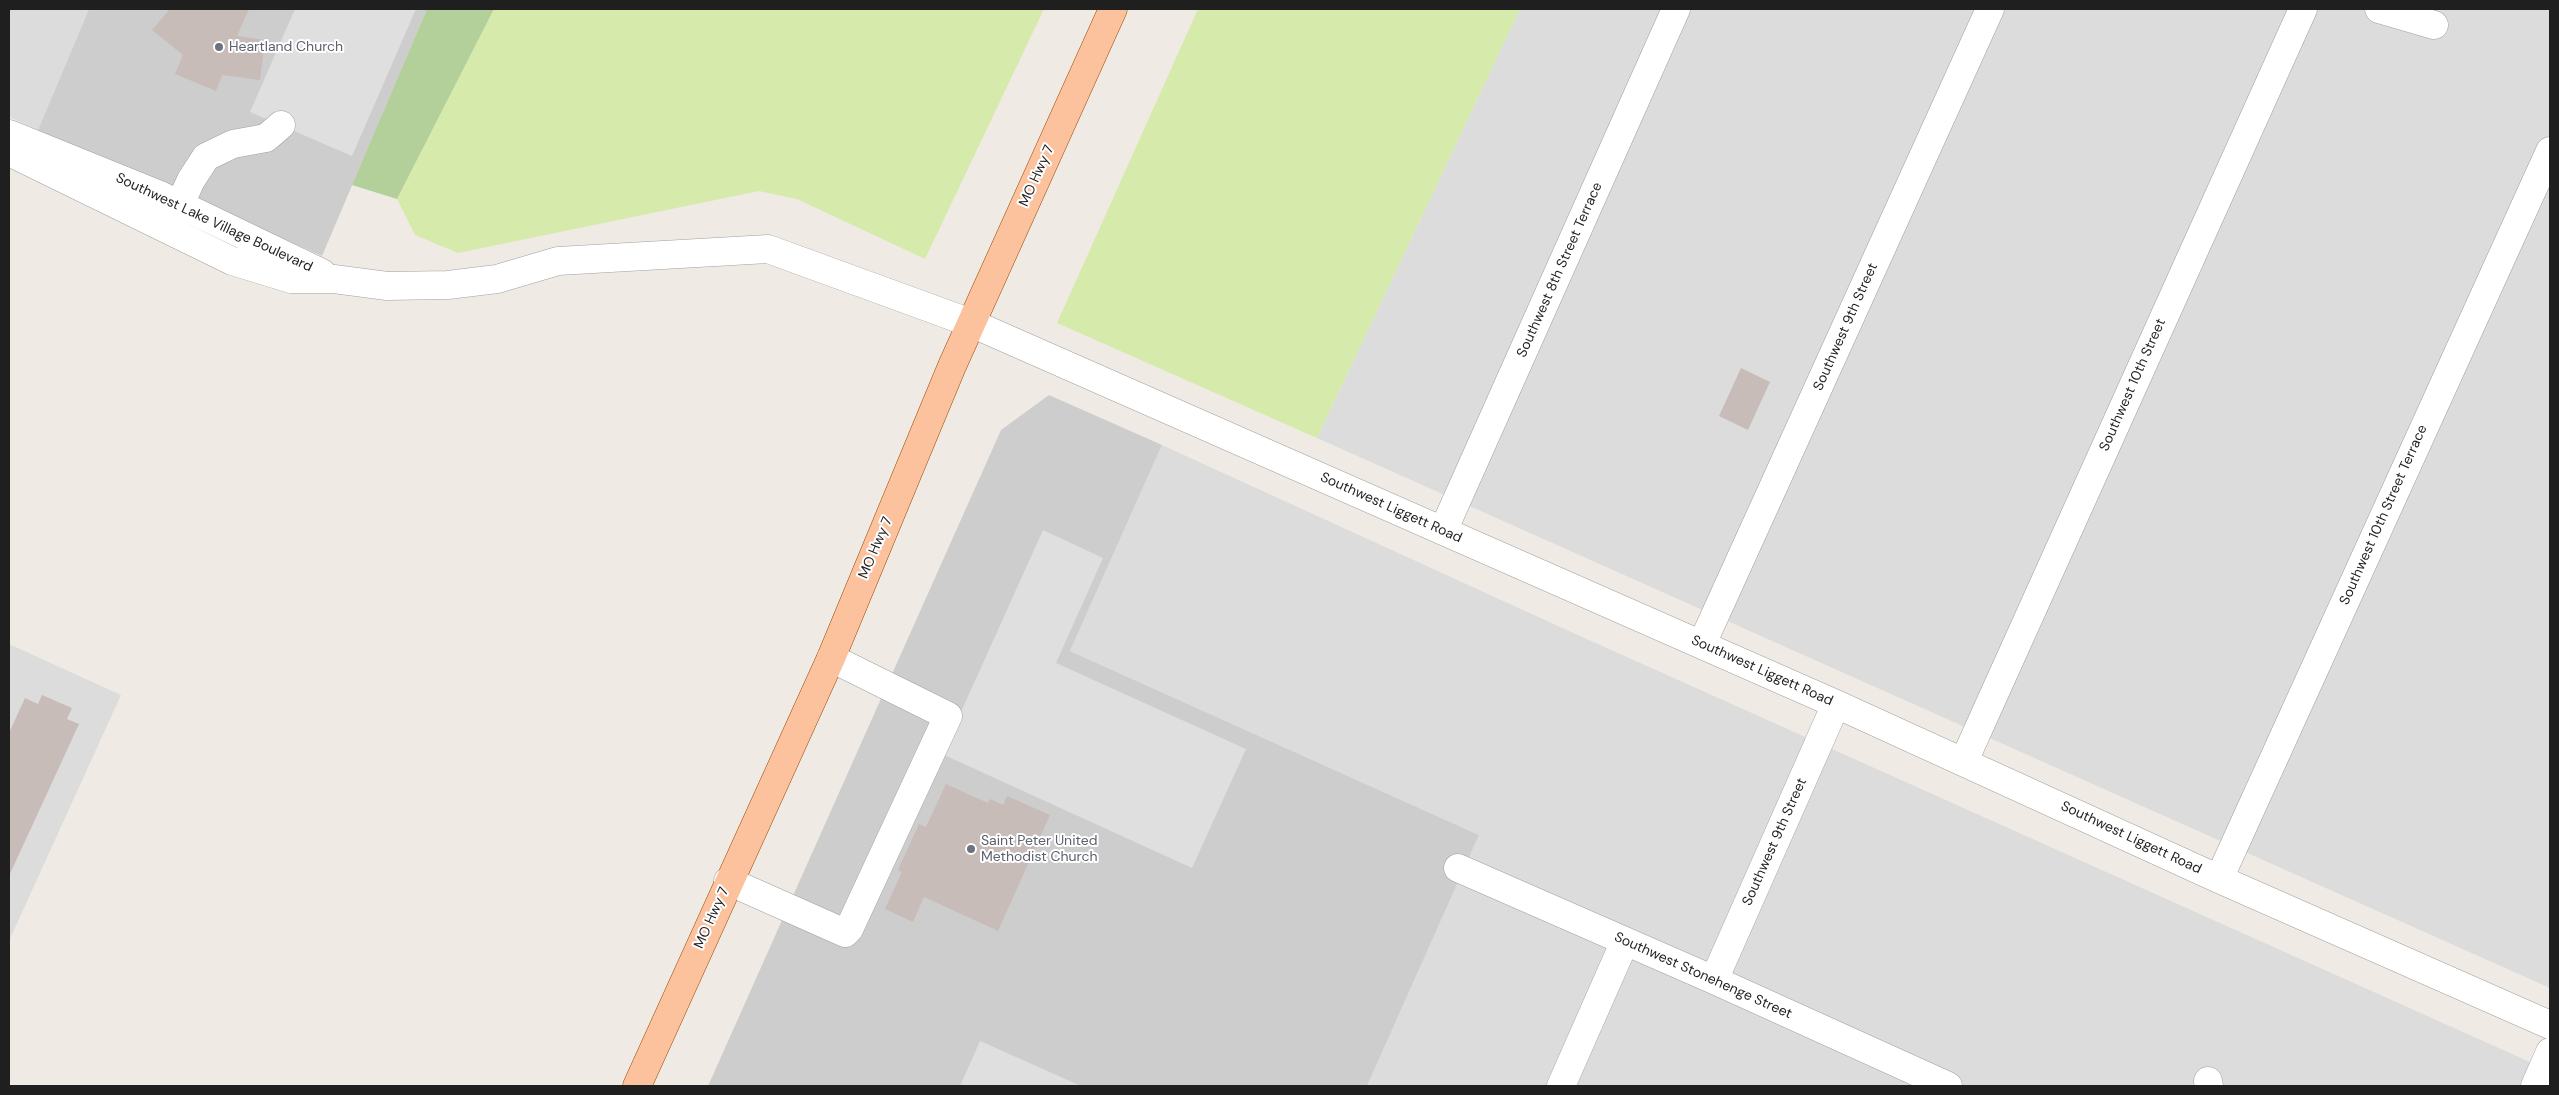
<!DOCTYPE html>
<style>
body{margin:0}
#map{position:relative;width:2559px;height:1095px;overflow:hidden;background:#f0eae5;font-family:"DM Sans",sans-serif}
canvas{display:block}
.frame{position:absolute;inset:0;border:10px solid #1f1f1f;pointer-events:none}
</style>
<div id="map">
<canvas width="2559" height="1095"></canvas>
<div class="frame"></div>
</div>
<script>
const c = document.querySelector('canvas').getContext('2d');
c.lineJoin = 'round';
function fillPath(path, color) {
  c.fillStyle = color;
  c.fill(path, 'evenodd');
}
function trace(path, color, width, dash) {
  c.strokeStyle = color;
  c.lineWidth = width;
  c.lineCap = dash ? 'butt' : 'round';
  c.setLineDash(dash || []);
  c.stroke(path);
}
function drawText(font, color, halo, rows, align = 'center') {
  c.font = font + ' "DM Sans",sans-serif';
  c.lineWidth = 4;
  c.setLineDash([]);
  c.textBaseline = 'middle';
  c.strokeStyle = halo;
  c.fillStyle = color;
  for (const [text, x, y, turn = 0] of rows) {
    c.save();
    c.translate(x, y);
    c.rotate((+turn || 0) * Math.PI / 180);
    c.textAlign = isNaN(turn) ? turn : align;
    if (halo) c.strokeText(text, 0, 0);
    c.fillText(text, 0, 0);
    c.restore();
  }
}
fillPath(new Path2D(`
 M 9,9 L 89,9 L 38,130 L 9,117 Z
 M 1520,9 L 2550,9 L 2550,988 L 1317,438 Z
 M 1162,445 L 1569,631 L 2550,1071 L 2550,1086 L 1367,1086 L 1479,835 L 1070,651 Z
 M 9,644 L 121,695 L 9,941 Z`), '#dddcdc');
fillPath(new Path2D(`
 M 89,9 L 427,9 L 322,256 L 38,130 Z
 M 1049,395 L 1162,445 L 1070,651 L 1479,835 L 1367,1086 L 708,1086 L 1001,430 Z`), '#cdcdcd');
fillPath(new Path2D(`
 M 494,9 L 1044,9 L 925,259 L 797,199 L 759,191 L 458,253 L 415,235 L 397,199 Z
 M 1198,9 L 1520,9 L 1317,438 L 1057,323 Z`), '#d5eaab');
fillPath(new Path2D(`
 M 427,9 L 494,9 L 397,199 L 352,185 Z`), '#b3cf9a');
fillPath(new Path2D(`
 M 295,9 L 416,9 L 352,156 L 250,112 Z
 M 1043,530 L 1103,558 L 1056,663 L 1246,749 L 1192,868 L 942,754 Z
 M 980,1041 L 1081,1086 L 960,1086 Z`), '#dfdfdf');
fillPath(new Path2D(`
 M 170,9 L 249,9 L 237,36 L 265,40 L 260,80 L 222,75 L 216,91 L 175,74 L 183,55 L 152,30 Z
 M 1741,368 L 1770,382 L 1748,430 L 1719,416 Z
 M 42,695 L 72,708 L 67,719 L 79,724 L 9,876 L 9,733 L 25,698 L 38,704 Z
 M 946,784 L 988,803 L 990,799 L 1003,805 L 1007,796 L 1050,815 L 998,931 L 924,897 L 913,922 L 885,909 L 902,872 L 898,870 L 919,824 L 926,827 Z`), '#c8bcb8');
const minor = new Path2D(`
 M 2379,9 L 2434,25
 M 9,134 L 162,196 L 322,273
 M 9,152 L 232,261 L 291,279 L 334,279 L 387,286 L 448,285 L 497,279 L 558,261 L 768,249 L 971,323 L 1836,704 L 2219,879 L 2550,1025
 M 172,222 L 191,180 L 206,157 L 233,144 L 266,138 L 281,125
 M 1443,531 L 1676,9
 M 1702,644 L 1990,9
 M 1964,761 L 2303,9
 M 1458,868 L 1714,980 L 1948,1086
 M 2219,879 L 2550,151
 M 728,881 L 845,933 L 849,929 L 948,716 L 831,658
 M 1714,980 L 1836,704
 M 2208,1081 L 2209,1086
 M 1561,1086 L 1625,941
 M 2535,1086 L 2550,1052`);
const major = new Path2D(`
 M 637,1086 L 831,658 L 952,366 L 1113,9`);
trace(minor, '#a0a0a0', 29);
trace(major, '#9a4b00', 29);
trace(minor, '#fff', 28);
trace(major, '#fcc29e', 28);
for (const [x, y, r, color] of [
 [219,47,5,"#6b7280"],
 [971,849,5,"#6b7280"]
]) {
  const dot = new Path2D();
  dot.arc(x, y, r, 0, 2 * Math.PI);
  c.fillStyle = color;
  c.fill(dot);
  trace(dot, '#fff', 2);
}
drawText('14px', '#5b616d', '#fff', [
 ["Heartland Church",229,47],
 ["Saint Peter United",981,841],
 ["Methodist Church",981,857]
], 'left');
drawText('14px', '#1f1f1f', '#fff', [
 ["MO Hwy 7",1037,176,-66],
 ["Southwest Lake Village Boulevard",214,223,25],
 ["Southwest 8th Street Terrace",1560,270,-66],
 ["Southwest 9th Street",1846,327,-66],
 ["Southwest 10th Street",2133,385,-66],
 ["Southwest Liggett Road",1391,508,24],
 ["Southwest 10th Street Terrace",2384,515,-66],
 ["MO Hwy 7",876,548,-67],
 ["Southwest Liggett Road",1762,671,24],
 ["Southwest Liggett Road",2131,838,25],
 ["Southwest 9th Street",1775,842,-66],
 ["MO Hwy 7",712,918,-66],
 ["Southwest Stonehenge Street",1703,976,24]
]);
</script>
